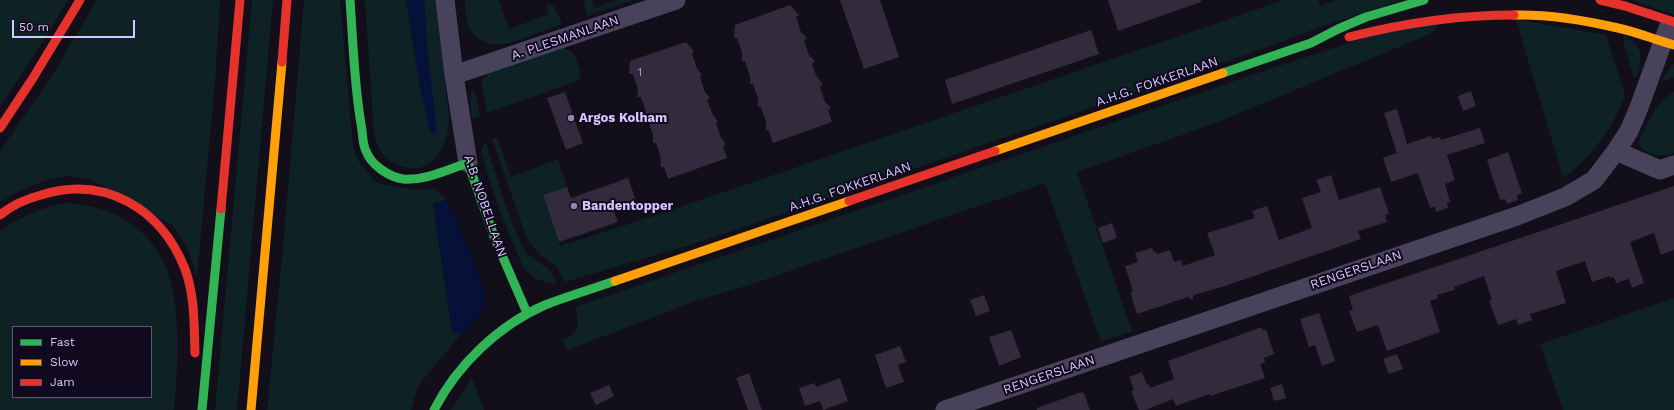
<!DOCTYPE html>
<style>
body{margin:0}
#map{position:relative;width:1674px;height:410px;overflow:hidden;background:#120e1a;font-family:"Work Sans",sans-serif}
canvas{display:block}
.legend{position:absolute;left:12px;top:326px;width:140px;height:72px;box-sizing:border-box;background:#110a1e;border:1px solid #605678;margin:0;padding:5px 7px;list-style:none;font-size:12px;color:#d6c7ff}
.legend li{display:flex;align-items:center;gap:8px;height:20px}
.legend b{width:20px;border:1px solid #605678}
.scale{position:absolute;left:12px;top:20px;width:123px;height:18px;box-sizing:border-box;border:2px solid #d6c7ff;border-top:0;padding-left:5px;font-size:12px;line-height:14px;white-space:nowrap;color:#d6c7ff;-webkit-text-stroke:3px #110a1e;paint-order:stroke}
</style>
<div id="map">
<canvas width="1674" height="410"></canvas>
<ul class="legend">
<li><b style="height:5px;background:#30b455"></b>Fast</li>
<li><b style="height:5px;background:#ff9f0a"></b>Slow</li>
<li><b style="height:5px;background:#e5322d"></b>Jam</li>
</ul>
<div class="scale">50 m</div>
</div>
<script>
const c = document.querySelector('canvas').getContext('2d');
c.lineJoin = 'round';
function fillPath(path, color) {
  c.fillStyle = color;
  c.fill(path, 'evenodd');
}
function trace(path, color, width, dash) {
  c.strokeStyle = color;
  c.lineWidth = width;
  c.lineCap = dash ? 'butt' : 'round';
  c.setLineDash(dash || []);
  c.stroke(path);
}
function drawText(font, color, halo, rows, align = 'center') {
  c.font = font + ' "Work Sans",sans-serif';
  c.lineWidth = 4;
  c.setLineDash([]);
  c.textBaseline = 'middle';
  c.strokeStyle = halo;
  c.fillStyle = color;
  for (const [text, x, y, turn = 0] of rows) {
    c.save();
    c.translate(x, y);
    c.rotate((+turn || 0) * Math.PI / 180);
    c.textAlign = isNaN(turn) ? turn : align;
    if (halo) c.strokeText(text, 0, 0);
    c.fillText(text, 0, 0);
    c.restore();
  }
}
fillPath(new Path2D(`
 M 0,0 L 68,0 L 49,32 L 0,107 Z
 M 97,0 L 220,0 L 215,81 L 197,277 L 187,247 L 172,225 L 92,180 L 67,176 L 45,181 L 21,190 L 0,202 L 0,151 L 51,77 Z
 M 252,0 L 273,0 L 237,410 L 215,410 Z
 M 304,0 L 340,0 L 353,147 L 359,162 L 376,183 L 417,190 L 434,188 L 447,200 L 433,204 L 452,331 L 460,335 L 418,386 L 411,410 L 267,410 L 283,248 Z
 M 365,0 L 406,0 L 420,87 L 430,130 L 427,48 L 424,0 L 436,0 L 449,117 C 449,142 435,175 405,167 C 398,165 390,162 385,157 C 379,151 377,142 374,135 Z
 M 465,0 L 499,0 L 509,29 L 549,14 L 546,4 L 554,6 L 562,24 C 547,29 510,45 497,45 C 483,44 470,35 467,22 C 465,15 465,7 465,0 Z
 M 585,0 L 592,0 L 595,8 L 616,0 L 634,0 L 587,16 L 584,2 Z
 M 1284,0 L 1318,0 L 1320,6 L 1337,0 L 1403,0 L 1326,25 L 1254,52 L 703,241 L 565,282 L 557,267 L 538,253 L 527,239 L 492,139 L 497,137 L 511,177 L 558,159 L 567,187 L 543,195 L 560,246 L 660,214 Z
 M 1631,0 L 1674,0 L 1674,15 Z
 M 1516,19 L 1606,35 L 1625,95 C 1618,121 1586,164 1563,178 Z
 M 1442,21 L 1430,34 L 1218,122 L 1077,172 L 1132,331 L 1101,342 L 1045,183 L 749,285 L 698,300 L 568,350 L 561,340 C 580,333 580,326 575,307 L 1249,76 L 1376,34 Z
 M 1624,35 C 1645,49 1642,55 1637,77 L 1634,78 L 1623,42 Z
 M 562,47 L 574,53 L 581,73 L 579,80 L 572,83 L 487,113 L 481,80 L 491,72 Z
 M 1674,63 L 1674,77 L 1660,82 Z
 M 472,91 L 476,95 L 480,116 L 473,119 L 472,118 L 470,99 Z
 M 1674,92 L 1674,153 C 1662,157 1643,158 1639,142 C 1648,122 1654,104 1674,92 Z
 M 484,144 L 486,144 L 505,204 L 521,244 L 527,254 L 551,271 L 557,285 L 535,279 L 523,267 L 499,209 L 481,153 Z
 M 64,203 C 106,204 147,224 165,265 C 182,308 178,365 174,410 L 0,410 L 0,231 C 22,216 38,209 64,203 ZM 13,327 L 151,327 L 151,397 L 13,397 Z
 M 1674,298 L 1674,410 L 1563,410 L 1540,344 Z
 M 472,378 L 484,410 L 451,410 Z`), '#0e2226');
fillPath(new Path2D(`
 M 406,0 L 424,0 L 427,48 L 437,130 L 433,133 L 430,130 L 420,87 Z
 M 447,200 L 451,207 L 485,291 L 483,310 L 463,333 L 460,335 L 452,331 L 433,204 Z`), '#061139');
fillPath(new Path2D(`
 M 840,0 L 880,0 L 899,57 L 864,69 Z
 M 1108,0 L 1201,0 L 1201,2 L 1118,31 Z
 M 790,5 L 799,15 L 796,17 L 801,32 L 807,38 L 804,41 L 809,55 L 815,61 L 812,64 L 816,75 L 823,85 L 820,87 L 825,102 L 831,108 L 828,110 L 832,122 L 773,143 L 769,131 L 766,130 L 766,122 L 761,107 L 758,107 L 758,99 L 753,84 L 750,84 L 750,76 L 745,61 L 742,61 L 742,52 L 737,38 L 734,38 L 735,25 Z
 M 1091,30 L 1099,54 L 952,104 L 945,80 Z
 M 686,42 L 694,51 L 692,54 L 697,68 L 702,75 L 700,77 L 705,92 L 710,98 L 707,100 L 713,115 L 718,121 L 716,123 L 721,138 L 726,144 L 723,147 L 727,158 L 668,179 L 664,167 L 661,167 L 660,155 L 656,143 L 653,143 L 653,135 L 648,120 L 645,120 L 646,112 L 641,97 L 637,97 L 638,89 L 633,74 L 629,74 L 630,61 Z
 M 1471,91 L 1476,106 L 1463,111 L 1458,96 Z
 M 565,92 L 583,143 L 566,150 L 547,98 Z
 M 1397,109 L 1407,144 L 1431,136 L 1432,139 L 1440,137 L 1441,140 L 1480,128 L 1485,143 L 1447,155 L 1455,180 L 1445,184 L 1450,202 L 1447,203 L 1448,208 L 1436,212 L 1435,207 L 1430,208 L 1418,173 L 1391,182 L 1383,158 L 1397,153 L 1384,113 Z
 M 1508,152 L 1522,193 L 1517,195 L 1518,200 L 1507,204 L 1505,199 L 1500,200 L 1487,160 Z
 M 1331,175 L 1339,200 L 1380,187 L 1389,214 L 1385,215 L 1387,222 L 1358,231 L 1361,239 L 1225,286 L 1194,295 L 1192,300 L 1188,297 L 1137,314 L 1130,292 L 1133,291 L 1125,266 L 1138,262 L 1135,253 L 1152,248 L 1154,252 L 1156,252 L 1157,254 L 1170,250 L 1174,262 L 1181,260 L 1183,266 L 1215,255 L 1207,233 L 1255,218 L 1252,211 L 1267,206 L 1279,240 L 1312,228 L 1302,198 L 1321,192 L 1316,180 Z
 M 628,178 L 637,203 L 614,211 L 618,222 L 559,242 L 543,195 L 567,187 L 571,198 Z
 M 1674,186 L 1674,250 L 1661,255 L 1654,233 L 1630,242 L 1644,283 L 1632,288 L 1629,279 L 1616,283 L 1614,277 L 1611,278 L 1610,276 L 1592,282 L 1585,261 L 1556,271 L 1566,303 L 1530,314 L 1532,320 L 1518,325 L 1516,319 L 1498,325 L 1489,301 L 1492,300 L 1484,276 L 1454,287 L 1455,290 L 1437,295 L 1438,298 L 1430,301 L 1440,332 L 1387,351 L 1378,325 L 1357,332 L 1349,311 L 1353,310 L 1349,296 Z
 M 1112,223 L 1117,238 L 1103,243 L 1098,228 Z
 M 984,295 L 990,311 L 976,316 L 970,300 Z
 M 1319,313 L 1335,361 L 1322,366 L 1315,345 L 1309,347 L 1300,319 Z
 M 1262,327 L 1263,331 L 1266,329 L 1274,354 L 1264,358 L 1265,362 L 1260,364 L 1265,378 L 1210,396 L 1209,394 L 1176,406 L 1173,399 L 1145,410 L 1139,410 L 1131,391 L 1134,390 L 1129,377 L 1142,372 L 1147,385 L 1149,384 L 1150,388 L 1174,379 L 1168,361 Z
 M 1011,330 L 1021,357 L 999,366 L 989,337 Z
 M 900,346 L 906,362 L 898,365 L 904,382 L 886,388 L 875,355 Z
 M 1397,354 L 1403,369 L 1389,374 L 1383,359 Z
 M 749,373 L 762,410 L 748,410 L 739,385 L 736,378 Z
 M 840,378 L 848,401 L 823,410 L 820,401 L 805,406 L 799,388 L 815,383 L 816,387 Z
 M 1282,384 L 1286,398 L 1274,401 L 1270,388 Z
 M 609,385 L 614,396 L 596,405 L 590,393 Z
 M 1081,392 L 1081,393 L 1084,393 L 1090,410 L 1037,410 L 1037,408 Z`), '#312b3d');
trace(new Path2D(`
 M 445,0 L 454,75 L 468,163
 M 454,75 L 676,0
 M 1616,151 L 1660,170 L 1674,165
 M 945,410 L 1517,216 L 1565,197 L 1594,180 L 1616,151 L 1629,131 L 1638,110 L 1668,28`), '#48435b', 19);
trace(new Path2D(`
 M 350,0 C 353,41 354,83 361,124 C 363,133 362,143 366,151 C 371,165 389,177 403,179 C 425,181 448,169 468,163
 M 1223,73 L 1311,43 L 1338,29 L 1366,17 L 1424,0
 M 468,163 L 495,239 L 527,313
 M 202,410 L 221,209
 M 434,410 C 457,365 499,325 545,305 C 568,296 592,289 615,281`), '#30b455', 9);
trace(new Path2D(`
 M 1514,15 C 1549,14 1584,20 1618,28 C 1637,32 1655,40 1674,45
 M 995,151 L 1223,73
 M 615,281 L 849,201
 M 251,410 L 282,62`), '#ff9f0a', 9);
trace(new Path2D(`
 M 1600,0 L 1625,6 L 1674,22
 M 1349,37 C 1404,23 1458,15 1514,15
 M 282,62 L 287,0
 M 0,128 L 33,78 L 80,0
 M 849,201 L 995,151
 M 221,209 L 240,0
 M 0,215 C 12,205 26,199 41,195 C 104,175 161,208 185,269 C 195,296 194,325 195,353`), '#e5322d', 9);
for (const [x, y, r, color] of [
 [571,118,4,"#9186af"],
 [574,206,4,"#9186af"]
]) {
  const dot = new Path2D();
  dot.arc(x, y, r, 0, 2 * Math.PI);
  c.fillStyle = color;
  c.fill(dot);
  trace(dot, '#110a1e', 1.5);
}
drawText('11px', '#ada0ce', null, [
 ["1",640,73]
]);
drawText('13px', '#d6c7ff', '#110a1e', [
 ["A. PLESMANLAAN",565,38,-19],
 ["A.H.G. FOKKERLAAN",1157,82,-19],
 ["A.H.G. FOKKERLAAN",850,187,-19],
 ["A.B. NOBELLAAN",485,206,71],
 ["RENGERSLAAN",1356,270,-19],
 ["RENGERSLAAN",1049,375,-19]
]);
drawText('bold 13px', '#d6c7ff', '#110a1e', [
 ["Argos Kolham",579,118],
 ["Bandentopper",582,206]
], 'left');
</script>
